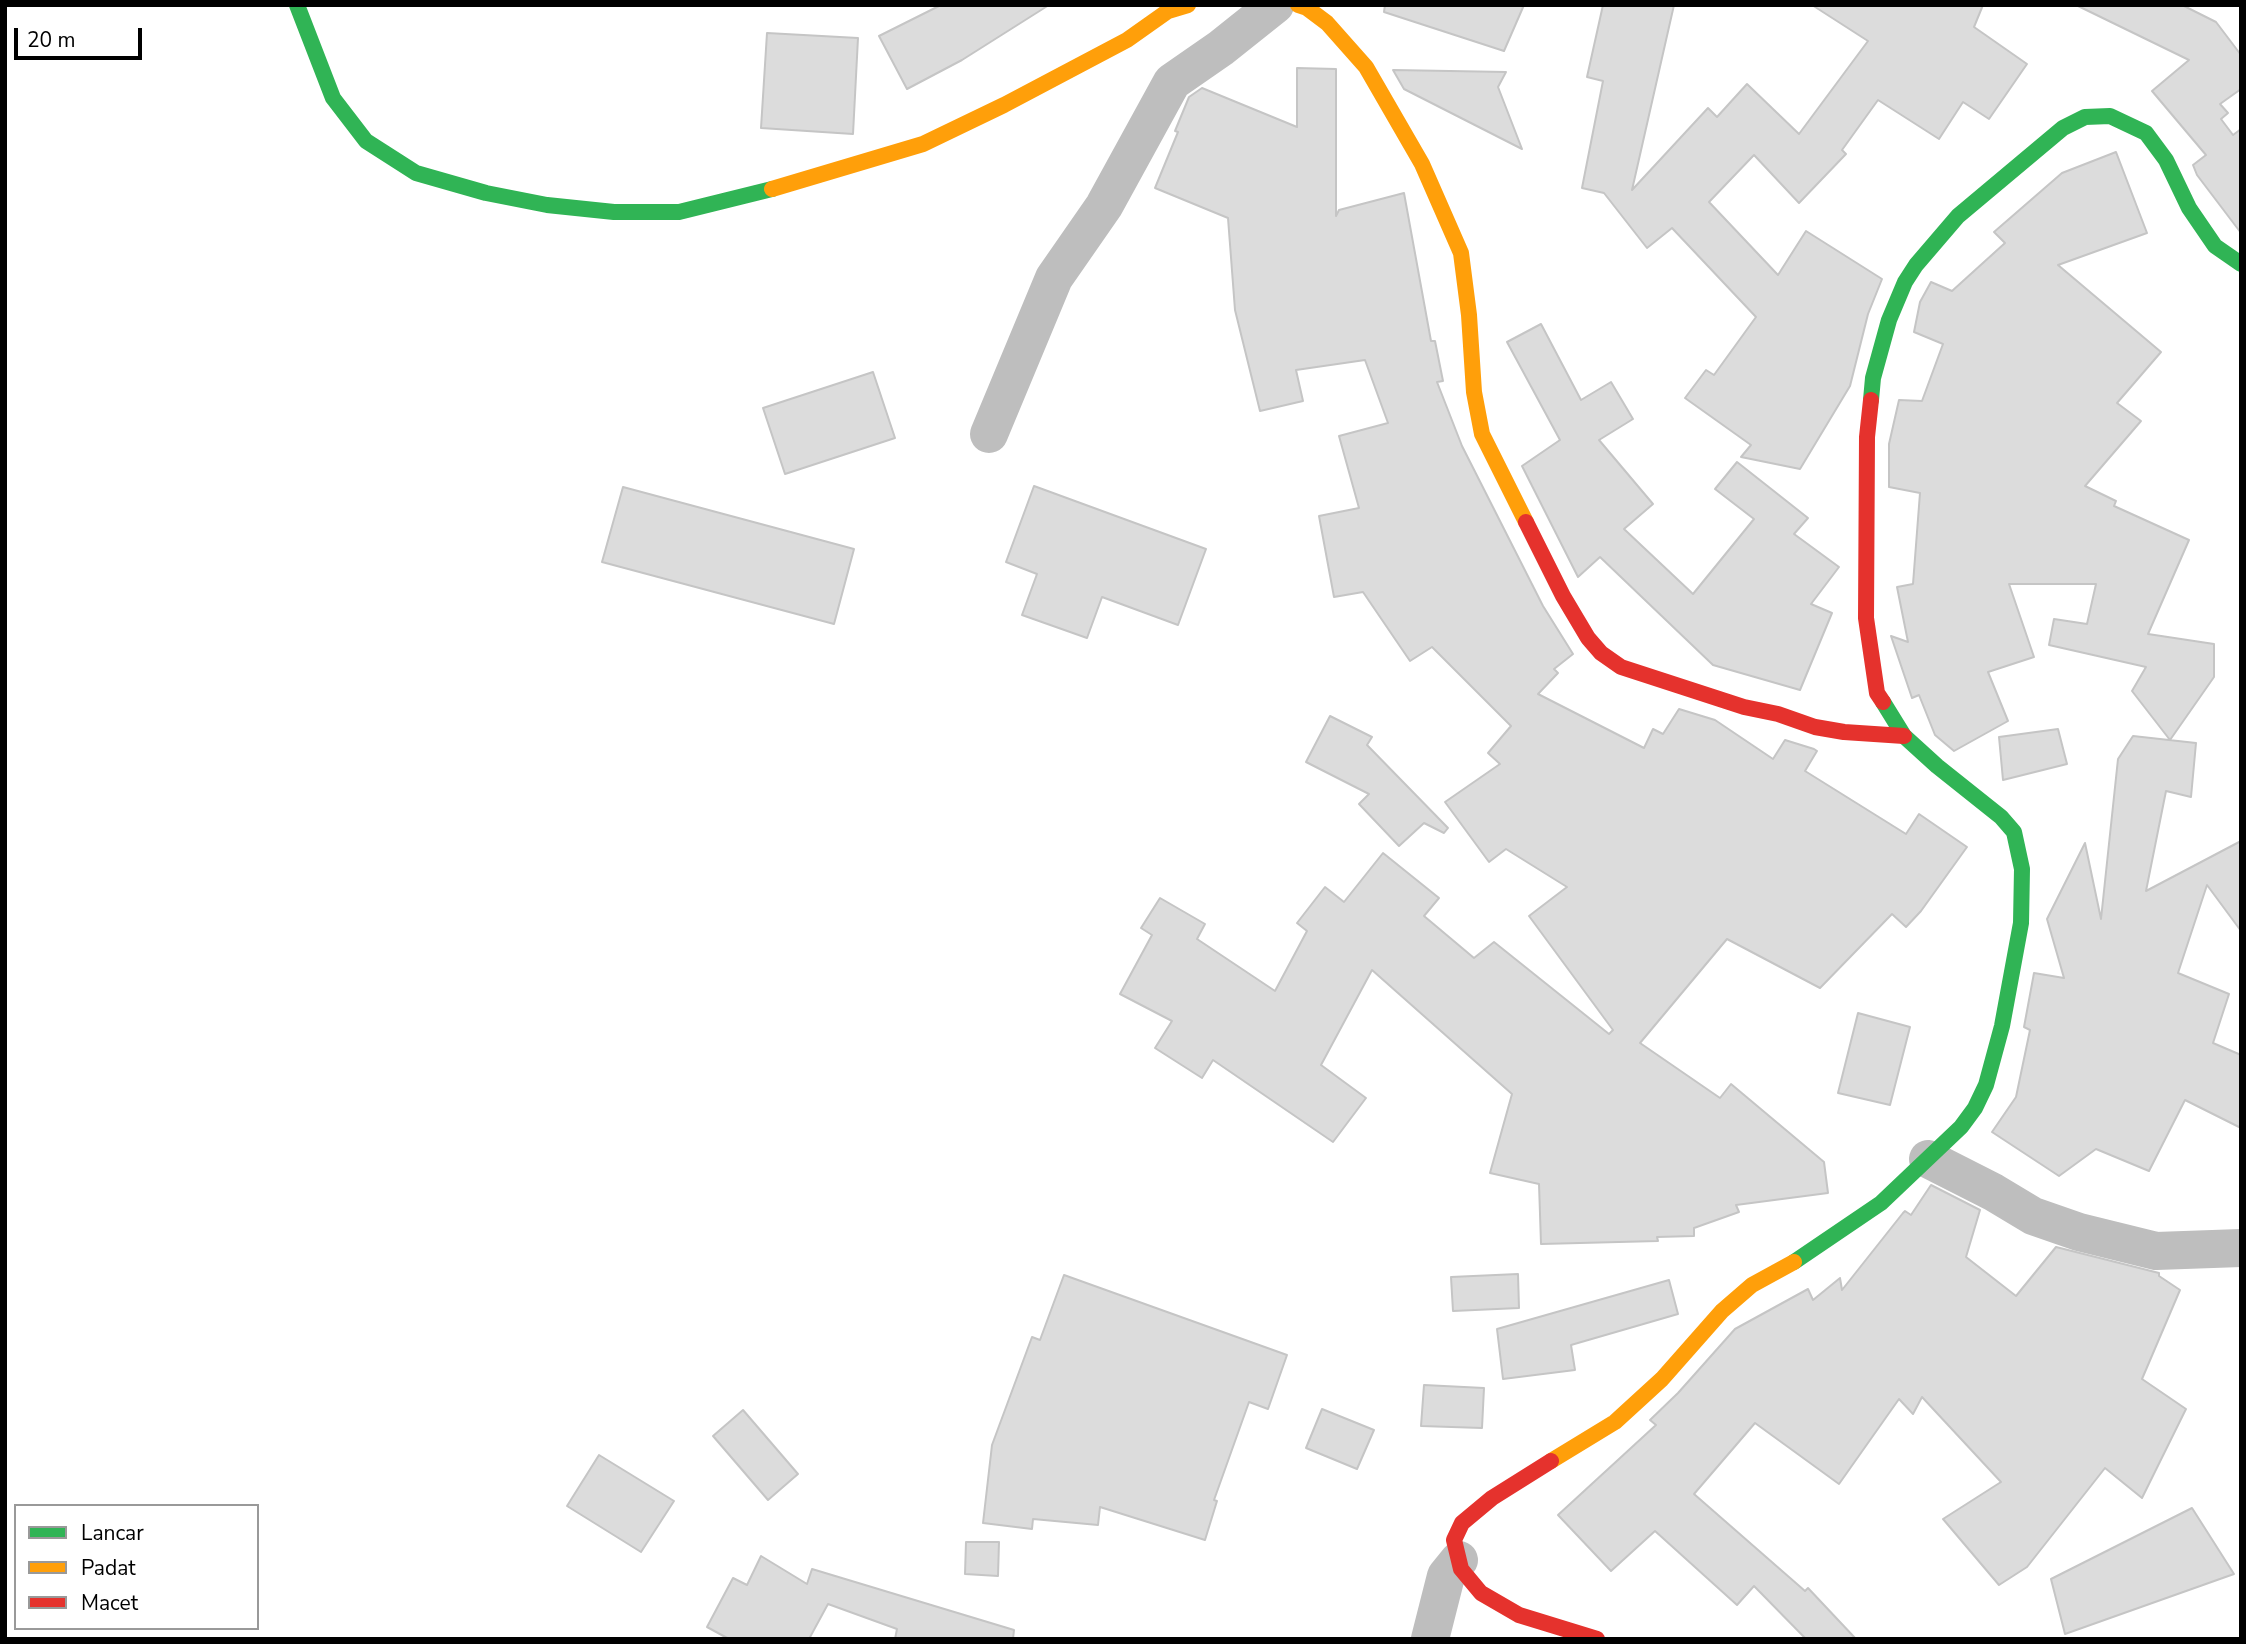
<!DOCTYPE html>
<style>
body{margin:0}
#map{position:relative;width:2246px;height:1644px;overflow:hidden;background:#fff;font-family:"Nunito Sans",sans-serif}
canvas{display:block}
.frame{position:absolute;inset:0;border:7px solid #000;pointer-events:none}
.legend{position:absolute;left:14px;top:1504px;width:245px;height:126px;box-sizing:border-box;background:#fff;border:2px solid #999;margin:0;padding:9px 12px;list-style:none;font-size:21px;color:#000}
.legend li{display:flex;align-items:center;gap:14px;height:35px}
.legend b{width:35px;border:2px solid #999}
.scale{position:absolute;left:14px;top:28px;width:128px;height:32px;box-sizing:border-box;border:4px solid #000;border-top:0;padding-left:9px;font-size:21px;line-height:24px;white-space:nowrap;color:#000;-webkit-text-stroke:5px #fff;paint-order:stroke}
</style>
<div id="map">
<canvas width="2246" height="1644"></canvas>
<div class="frame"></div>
<ul class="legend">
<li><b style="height:9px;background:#30b455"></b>Lancar</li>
<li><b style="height:9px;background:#ff9f0a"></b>Padat</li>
<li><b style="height:9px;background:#e5322d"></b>Macet</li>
</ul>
<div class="scale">20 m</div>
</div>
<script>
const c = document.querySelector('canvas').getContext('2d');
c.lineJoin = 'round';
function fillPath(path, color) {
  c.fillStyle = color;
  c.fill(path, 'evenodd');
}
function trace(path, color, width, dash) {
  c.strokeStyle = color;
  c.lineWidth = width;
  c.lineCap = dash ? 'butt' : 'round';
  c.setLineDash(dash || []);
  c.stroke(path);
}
const building = new Path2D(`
 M 941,5 L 1049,5 L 962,60 L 907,89 L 879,36 Z
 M 1385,5 L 1524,5 L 1504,51 L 1384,12 Z
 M 1603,5 L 1674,5 L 1632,190 L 1708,108 L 1717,117 L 1747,84 L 1799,134 L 1868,41 L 1812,5 L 1983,5 L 1974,27 L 2027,64 L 1989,119 L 1963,102 L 1939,139 L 1878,100 L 1842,150 L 1846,154 L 1799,203 L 1754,155 L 1709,202 L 1778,275 L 1806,231 L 1882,279 L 1868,314 L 1850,386 L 1800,469 L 1741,457 L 1751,445 L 1685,398 L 1706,370 L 1714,375 L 1756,317 L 1672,228 L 1647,248 L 1604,193 L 1582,188 L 1603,81 L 1587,77 Z
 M 2076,5 L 2182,5 L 2216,22 L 2241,55 L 2241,89 L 2220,104 L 2228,113 L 2221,119 L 2233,135 L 2241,129 L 2241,233 L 2197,175 L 2193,165 L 2206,155 L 2152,91 L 2189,60 Z
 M 767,33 L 858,38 L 853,134 L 761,128 Z
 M 1297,68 L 1336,69 L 1336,216 L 1339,210 L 1404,193 L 1431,341 L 1435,341 L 1443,381 L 1437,382 L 1462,446 L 1543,606 L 1573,654 L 1554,669 L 1558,673 L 1538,694 L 1644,748 L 1653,729 L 1663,734 L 1679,709 L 1715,720 L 1773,759 L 1785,740 L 1814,749 L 1817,751 L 1805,771 L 1906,834 L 1919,814 L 1967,847 L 1921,911 L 1906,927 L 1892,914 L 1820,988 L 1727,939 L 1640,1043 L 1720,1098 L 1731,1084 L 1824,1162 L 1828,1193 L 1736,1205 L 1739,1212 L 1694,1228 L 1694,1236 L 1657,1237 L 1658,1241 L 1541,1244 L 1539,1184 L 1490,1173 L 1512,1094 L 1372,970 L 1321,1065 L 1366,1098 L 1333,1142 L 1213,1060 L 1202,1078 L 1155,1048 L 1172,1021 L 1120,994 L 1152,935 L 1141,928 L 1160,898 L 1205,924 L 1197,939 L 1275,991 L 1307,931 L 1297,923 L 1325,887 L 1344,902 L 1383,853 L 1439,898 L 1424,916 L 1474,958 L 1494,942 L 1609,1034 L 1613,1030 L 1529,916 L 1567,887 L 1506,849 L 1489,862 L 1445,802 L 1500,764 L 1488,753 L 1511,726 L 1432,647 L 1410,661 L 1363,592 L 1334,597 L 1319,516 L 1359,508 L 1339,436 L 1388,423 L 1365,360 L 1296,370 L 1303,401 L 1260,411 L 1235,310 L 1228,218 L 1155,188 L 1178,132 L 1175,131 L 1189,97 L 1202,88 L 1297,127 Z
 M 1393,70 L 1506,72 L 1498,87 L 1522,149 L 1404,89 Z
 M 2116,152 L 2147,233 L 2058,265 L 2161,352 L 2117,403 L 2141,421 L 2085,486 L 2116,501 L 2114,506 L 2189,540 L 2148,634 L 2214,644 L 2214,677 L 2170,740 L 2132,691 L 2146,667 L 2049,645 L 2054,619 L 2087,624 L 2096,584 L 2009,584 L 2034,657 L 1988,672 L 2008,721 L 1954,751 L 1935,735 L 1919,695 L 1912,698 L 1891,636 L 1908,642 L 1897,587 L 1913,584 L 1920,493 L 1889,487 L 1889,444 L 1899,400 L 1922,401 L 1943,344 L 1914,332 L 1920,302 L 1931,282 L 1952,291 L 2005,243 L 1994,232 L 2062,173 Z
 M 1541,324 L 1581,400 L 1611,382 L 1633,419 L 1599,440 L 1653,504 L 1624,529 L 1693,594 L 1754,519 L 1715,489 L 1737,462 L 1808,518 L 1794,534 L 1839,567 L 1811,604 L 1832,613 L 1800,690 L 1713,665 L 1600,557 L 1578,577 L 1522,466 L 1560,440 L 1507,342 Z
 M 873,372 L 895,438 L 785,474 L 763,408 Z
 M 1034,486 L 1206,549 L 1178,625 L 1102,597 L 1087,638 L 1022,615 L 1037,574 L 1006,562 Z
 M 623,487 L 854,549 L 834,624 L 602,562 Z
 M 1330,716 L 1372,737 L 1367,745 L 1448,828 L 1444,833 L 1424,823 L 1399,846 L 1359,804 L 1369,794 L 1306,762 Z
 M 2058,729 L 2067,764 L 2003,780 L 1999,737 Z
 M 2133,736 L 2196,743 L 2191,797 L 2166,791 L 2146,891 L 2241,841 L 2241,931 L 2207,885 L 2178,973 L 2229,994 L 2213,1043 L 2241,1055 L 2241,1128 L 2185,1100 L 2149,1171 L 2096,1149 L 2059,1176 L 1992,1132 L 2016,1097 L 2030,1030 L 2024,1027 L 2034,973 L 2064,978 L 2047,919 L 2085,843 L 2101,919 L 2118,759 Z
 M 1858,1013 L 1910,1027 L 1890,1105 L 1838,1093 Z
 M 1931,1185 L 1980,1210 L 1966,1257 L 2016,1296 L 2056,1247 L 2159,1273 L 2159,1276 L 2180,1290 L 2142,1379 L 2186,1409 L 2142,1498 L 2105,1468 L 2027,1567 L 1999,1585 L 1943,1519 L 2001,1482 L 1922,1397 L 1913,1414 L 1899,1399 L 1839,1484 L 1755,1423 L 1694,1494 L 1805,1591 L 1808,1588 L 1856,1639 L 1806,1639 L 1754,1586 L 1737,1605 L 1655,1531 L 1611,1571 L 1558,1515 L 1656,1425 L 1650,1420 L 1678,1393 L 1735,1329 L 1808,1289 L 1813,1300 L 1840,1278 L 1842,1290 L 1903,1213 L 1905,1211 L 1911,1215 Z
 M 1518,1274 L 1519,1308 L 1453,1311 L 1451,1277 Z
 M 1064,1275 L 1287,1355 L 1268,1409 L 1249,1402 L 1214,1500 L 1217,1501 L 1205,1540 L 1100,1507 L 1098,1525 L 1033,1519 L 1032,1529 L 983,1523 L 992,1445 L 1032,1337 L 1040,1340 Z
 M 1669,1280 L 1678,1314 L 1571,1345 L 1575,1370 L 1503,1379 L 1497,1329 Z
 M 1424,1385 L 1484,1388 L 1482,1428 L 1421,1426 Z
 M 1322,1409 L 1374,1430 L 1357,1469 L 1306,1448 Z
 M 743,1410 L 798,1474 L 768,1500 L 713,1436 Z
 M 599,1455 L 674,1501 L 641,1552 L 567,1506 Z
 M 2192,1508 L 2234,1574 L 2065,1634 L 2051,1579 Z
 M 966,1542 L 999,1542 L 998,1576 L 965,1574 Z
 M 761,1556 L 807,1584 L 812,1569 L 1014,1630 L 1013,1639 L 895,1639 L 897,1629 L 828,1604 L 809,1639 L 729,1639 L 707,1627 L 733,1578 L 747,1585 Z`);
fillPath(building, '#dcdcdc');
trace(building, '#c5c5c5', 2);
trace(new Path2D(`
 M 989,434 L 1054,278 L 1104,206 L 1172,82 L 1221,48 L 1275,5
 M 1928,1159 L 1993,1192 L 2033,1216 L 2079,1232 L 2156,1251 L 2241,1248
 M 1430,1639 L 1446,1576 L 1459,1560`), '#bebebe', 38);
trace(new Path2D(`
 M 297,5 L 333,98 L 366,141 L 416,173 L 486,193 L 547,205 L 614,212 L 679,212 L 772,189
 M 1871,400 L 1873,378 L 1889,320 L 1905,282 L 1916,265 L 1958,216 L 2063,128 L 2085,117 L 2110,116 L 2146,133 L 2166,160 L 2189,208 L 2215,246 L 2241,264
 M 1794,1262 L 1881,1203 L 1961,1127 L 1975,1108 L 1986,1085 L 2002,1026 L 2021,923 L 2022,869 L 2014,832 L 2001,817 L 1937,766 L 1904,736 L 1883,702`), '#30b455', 16);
trace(new Path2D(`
 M 1298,5 L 1307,8 L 1327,23 L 1366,67 L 1422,164 L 1461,253 L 1469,315 L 1474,392 L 1482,434 L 1526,522
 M 772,189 L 923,144 L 1004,105 L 1127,40 L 1168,11 L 1188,5
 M 1551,1461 L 1615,1422 L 1662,1379 L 1722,1311 L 1752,1285 L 1794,1262`), '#ff9f0a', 16);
trace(new Path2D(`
 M 1871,400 L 1867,437 L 1866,618 L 1877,693 L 1883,702
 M 1526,522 L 1563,596 L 1588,638 L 1601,653 L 1621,667 L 1744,707 L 1778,714 L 1815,727 L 1844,732 L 1904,736
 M 1551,1461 L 1492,1498 L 1462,1523 L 1454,1540 L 1461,1569 L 1481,1593 L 1519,1615 L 1597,1639`), '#e5322d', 16);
</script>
